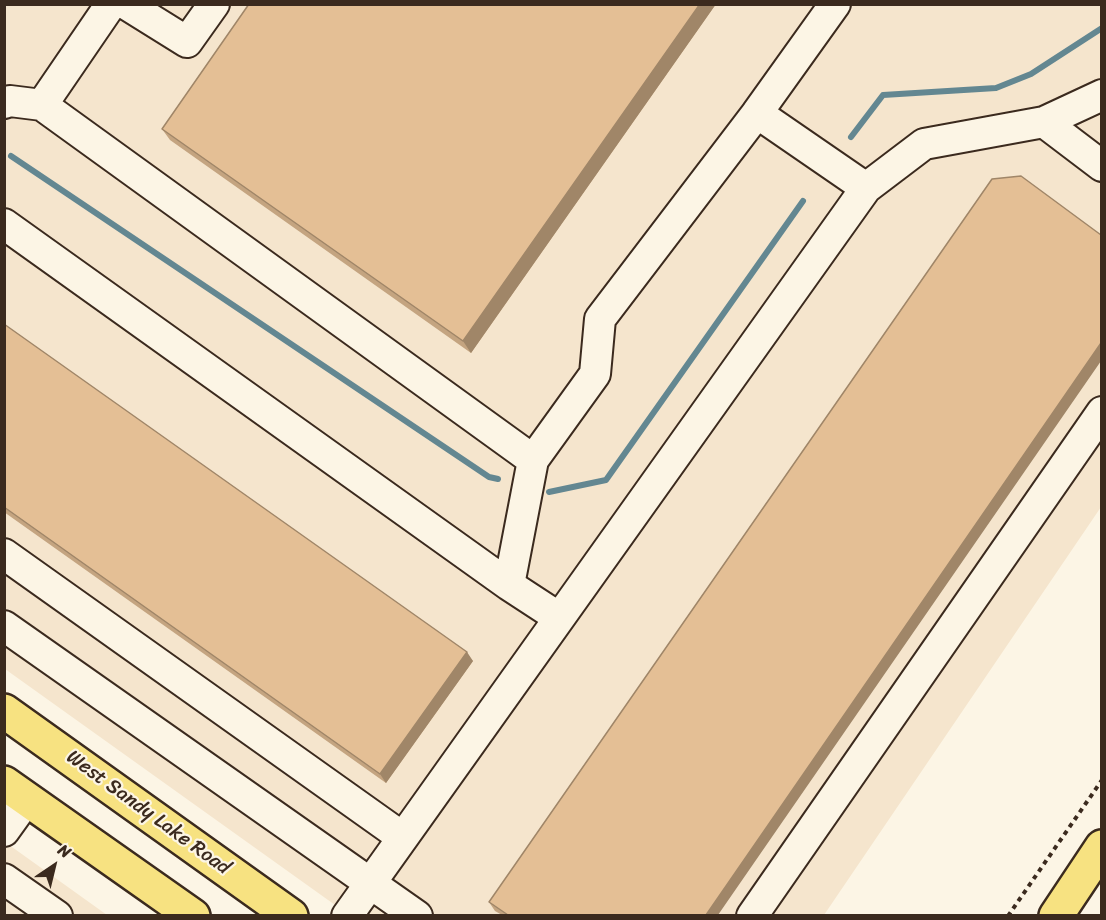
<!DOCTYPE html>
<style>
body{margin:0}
#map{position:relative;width:1106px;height:920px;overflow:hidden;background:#fcf5e5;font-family:Sriracha,sans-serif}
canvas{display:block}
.frame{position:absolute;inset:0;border:6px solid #3b2a1e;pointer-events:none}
.north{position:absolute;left:24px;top:836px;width:60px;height:60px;-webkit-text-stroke:4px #fcf5e5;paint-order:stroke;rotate:35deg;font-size:16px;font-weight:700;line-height:24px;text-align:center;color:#3b2a1e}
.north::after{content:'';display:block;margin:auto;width:21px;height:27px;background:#3b2a1e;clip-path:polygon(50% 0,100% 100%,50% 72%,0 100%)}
</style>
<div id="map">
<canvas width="1106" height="920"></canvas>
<div class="frame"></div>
<div class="north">N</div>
</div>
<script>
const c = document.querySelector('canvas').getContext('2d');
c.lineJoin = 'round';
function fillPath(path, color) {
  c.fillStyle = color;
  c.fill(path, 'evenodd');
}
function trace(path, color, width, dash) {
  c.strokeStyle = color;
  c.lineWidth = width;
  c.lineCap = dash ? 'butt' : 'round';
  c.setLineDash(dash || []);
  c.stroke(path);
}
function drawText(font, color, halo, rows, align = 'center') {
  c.font = font + ' Sriracha,sans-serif';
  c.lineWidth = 4.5;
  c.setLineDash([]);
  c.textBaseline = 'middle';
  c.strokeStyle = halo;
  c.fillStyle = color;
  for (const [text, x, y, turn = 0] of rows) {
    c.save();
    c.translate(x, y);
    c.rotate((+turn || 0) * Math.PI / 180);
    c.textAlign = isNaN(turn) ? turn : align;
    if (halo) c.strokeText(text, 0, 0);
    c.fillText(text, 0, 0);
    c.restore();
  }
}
fillPath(new Path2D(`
 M 5,5 L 1101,5 L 1101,507 L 824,915 L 349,915 L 5,669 Z
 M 5,842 L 107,915 L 5,915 Z`), '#f5e5cd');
trace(new Path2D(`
 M 851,137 L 883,95 L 996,88 L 1031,74 L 1102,28
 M 11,156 L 489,477 L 498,479
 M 549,492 L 606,480 L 803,201`), '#638791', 6);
const minor = new Path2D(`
 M 126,4 L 187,42 L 214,4
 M 4,103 L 10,101 L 42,105 L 533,460
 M 42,105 L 111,4
 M 757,113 L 835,4
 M 1044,122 L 1102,166
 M 4,224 L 509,585 L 533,460 L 595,374 L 600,319 L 757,113 L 866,188 L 924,144 L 1044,122 L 1102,95
 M 4,554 L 402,837
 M 509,585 L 558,617
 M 4,626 L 417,916
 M 4,831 L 27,799
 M 4,879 L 57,916
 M 347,916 L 866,188
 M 752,916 L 1102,412`);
const major = new Path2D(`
 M 4,711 L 291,916
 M 4,783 L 193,916
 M 1056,916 L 1102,847`);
trace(minor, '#3b2a1e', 34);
trace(major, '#3b2a1e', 38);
trace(new Path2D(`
 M 1008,916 L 1102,780`), '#3b2a1e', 4, [4.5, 4.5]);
trace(minor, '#fcf5e5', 30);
trace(major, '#f7e281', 33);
fillPath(new Path2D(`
 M 249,4 L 716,4 L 471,353 L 170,140 L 162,129 Z
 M 4,324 L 473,661 L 386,783 L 4,512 Z
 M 489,902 L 718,915 L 502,915 L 495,911 Z`), '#c4a480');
fillPath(new Path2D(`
 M 700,4 L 716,4 L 471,353 L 463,341 Z
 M 1101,343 L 1101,361 L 718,915 L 706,915 Z
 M 467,652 L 473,661 L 386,783 L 380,774 Z`), '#a08668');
const building = new Path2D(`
 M 249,4 L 700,4 L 463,341 L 162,129 Z
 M 1021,176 L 1101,235 L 1101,343 L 706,915 L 508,915 L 489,902 L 992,179 Z
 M 4,324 L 467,652 L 380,774 L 4,507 Z`);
fillPath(building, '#e4bf95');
trace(building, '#a08668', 1.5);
drawText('20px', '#3b2a1e', '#fcf5e5', [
 ["West Sandy Lake Road",148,813,36]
]);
</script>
